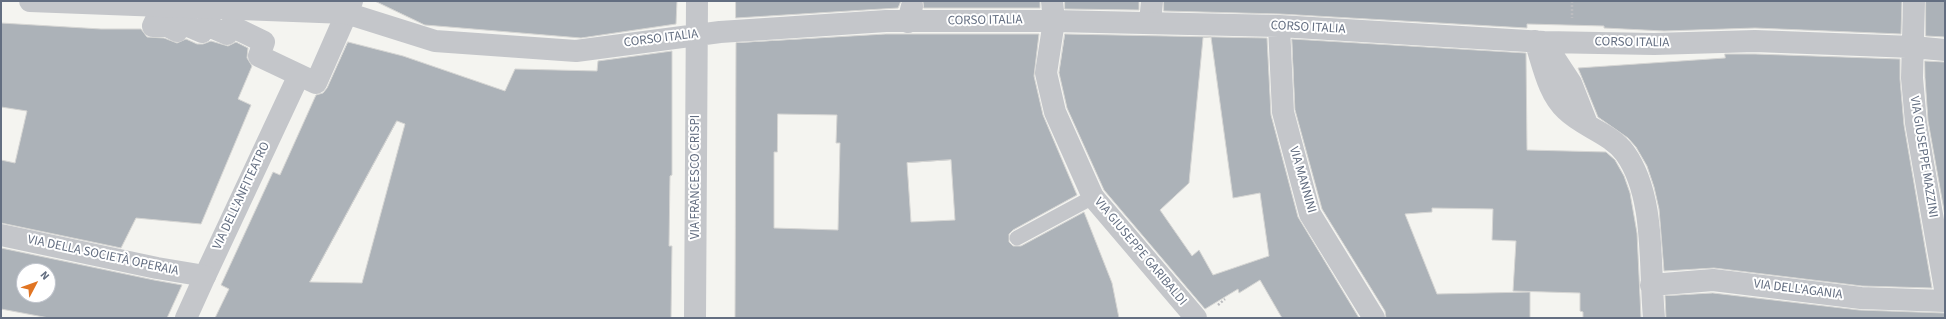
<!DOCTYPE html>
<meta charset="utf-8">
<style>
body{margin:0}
#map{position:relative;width:1946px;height:319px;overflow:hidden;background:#f4f4f0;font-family:"Source Sans 3",sans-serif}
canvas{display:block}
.frame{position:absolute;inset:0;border:2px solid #636e81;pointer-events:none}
.north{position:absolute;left:16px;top:263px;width:40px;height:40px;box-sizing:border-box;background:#fff;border:1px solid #c1c5cd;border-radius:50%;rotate:49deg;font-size:11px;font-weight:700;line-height:16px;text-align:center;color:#636e81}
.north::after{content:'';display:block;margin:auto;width:14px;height:18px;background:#e17523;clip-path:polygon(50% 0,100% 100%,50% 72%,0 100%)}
</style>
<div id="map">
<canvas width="1946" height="319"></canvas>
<div class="frame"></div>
<div class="north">N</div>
</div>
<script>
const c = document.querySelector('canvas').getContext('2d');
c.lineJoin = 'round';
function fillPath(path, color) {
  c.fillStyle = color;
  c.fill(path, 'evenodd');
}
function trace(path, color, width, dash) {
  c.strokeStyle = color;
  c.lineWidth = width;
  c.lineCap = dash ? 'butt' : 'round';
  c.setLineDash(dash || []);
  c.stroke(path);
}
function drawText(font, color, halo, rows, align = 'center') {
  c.font = font + ' "Source Sans 3",sans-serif';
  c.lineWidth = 4;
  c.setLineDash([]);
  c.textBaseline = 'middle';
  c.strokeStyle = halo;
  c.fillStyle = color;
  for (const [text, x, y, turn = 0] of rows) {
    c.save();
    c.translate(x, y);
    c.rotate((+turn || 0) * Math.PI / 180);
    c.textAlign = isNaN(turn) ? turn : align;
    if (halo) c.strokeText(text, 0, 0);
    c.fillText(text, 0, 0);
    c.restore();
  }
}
const building = new Path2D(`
 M 375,1 L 677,1 L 676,24 L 581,38 L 425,25 Z
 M 736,1 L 901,1 L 898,8 L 736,18 Z
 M 923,1 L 1040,1 L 1040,8 L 924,8 Z
 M 1065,1 L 1139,1 L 1139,10 L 1065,9 Z
 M 1164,1 L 1902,1 L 1901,34 L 1755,28 L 1664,31 L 1604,28 L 1604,26 L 1527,24 L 1527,28 L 1280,14 L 1164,11 Z
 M 1926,1 L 1945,1 L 1945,37 L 1926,36 Z
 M 1,23 L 101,29 L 141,29 L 147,37 L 164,38 L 177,43 L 186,39 L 197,44 L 203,44 L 211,41 L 228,46 L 236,42 L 248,48 L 247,58 L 252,66 L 238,99 L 251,105 L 201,224 L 136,218 L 121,248 L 1,223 L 1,160 L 15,163 L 27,111 L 1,107 Z
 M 886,34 L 1039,34 L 1034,76 L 1043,115 L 1077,195 L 1013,230 L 1009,234 L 1009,242 L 1013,246 L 1021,246 L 1084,212 L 1112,283 L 1119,318 L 735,318 L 736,43 ZM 778,114 L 837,115 L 836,143 L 840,143 L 838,230 L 774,228 L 774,152 L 777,152 ZM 951,160 L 955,220 L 911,222 L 907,163 Z
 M 1065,34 L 1267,38 L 1271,115 L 1298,217 L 1359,318 L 1282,318 L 1260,280 L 1239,293 L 1238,289 L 1205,309 L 1104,190 L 1067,108 L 1059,73 ZM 1211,37 L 1233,198 L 1260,193 L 1269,256 L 1213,275 L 1199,250 L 1192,256 L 1160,210 L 1189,183 L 1203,38 Z
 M 1292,39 L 1526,53 L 1527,150 L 1606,152 L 1615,160 L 1624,176 L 1630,193 L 1637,233 L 1641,318 L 1583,318 L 1583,312 L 1580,311 L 1580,293 L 1513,291 L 1516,241 L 1492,240 L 1493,209 L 1432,208 L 1432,212 L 1405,214 L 1437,294 L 1530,292 L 1530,318 L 1386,318 L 1385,311 L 1322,209 L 1295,110 Z
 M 348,42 L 403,56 L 505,91 L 515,69 L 597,71 L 598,61 L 672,51 L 672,175 L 670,176 L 669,246 L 672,246 L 671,318 L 215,318 L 229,289 L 221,285 L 273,172 L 280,175 L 316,95 L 323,93 L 327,88 ZM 397,121 L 405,124 L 362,283 L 310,282 Z
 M 1725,54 L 1755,54 L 1900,59 L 1900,79 L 1904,125 L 1932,288 L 1862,286 L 1714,268 L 1664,271 L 1659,209 L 1654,187 L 1647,166 L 1636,147 L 1628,138 L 1598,117 L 1578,68 L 1725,58 Z
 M 1925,61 L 1945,62 L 1945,216 L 1928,121 L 1925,78 Z
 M 1,248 L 154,280 L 182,285 L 167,318 L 49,318 L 1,309 ZM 24,271 L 48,271 L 48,295 L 24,295 Z
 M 1713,293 L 1859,310 L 1945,313 L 1945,318 L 1666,318 L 1665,296 Z`);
fillPath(building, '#acb2b8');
trace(building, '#d5d5d3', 1);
trace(new Path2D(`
 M 1572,1 L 1572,18
 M 1218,305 L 1225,299`), '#bbbcbf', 2.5, [2, 2]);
trace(new Path2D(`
 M 1017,238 L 1093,197`), '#c4c6ca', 15);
trace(new Path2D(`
 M 165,1 L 153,26 L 167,26 L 177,31 L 181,23 L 202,32 L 206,25 L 227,34 L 231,26 L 264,42 L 259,56 L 316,83 L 352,1
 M 908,22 L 912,6
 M 1150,23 L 1152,1
 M 1093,197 L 1196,318
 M 205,276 L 299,75`), '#c4c6ca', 22);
trace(new Path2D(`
 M 30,1 L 346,13 L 435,41 L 576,51 L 720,32 L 886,21 L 1054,21 L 1279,26 L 1544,42 L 1654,44 L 1755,41 L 1913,47 L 1945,50
 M 1052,1 L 1054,21 L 1046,73 L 1055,112 L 1093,197
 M 1914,1 L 1912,78 L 1916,123 L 1945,289
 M 1279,26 L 1283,112 L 1310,214 L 1374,318
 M 1535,41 C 1543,64 1548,94 1566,110 C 1583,127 1610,133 1625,153 C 1656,196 1649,266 1654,318
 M 1544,42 L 1571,83 L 1587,124
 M 1,235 L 157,268 L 205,276 L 186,318
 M 1651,285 L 1713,280 L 1861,298 L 1945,301
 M 695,318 L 697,1`), '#c4c6ca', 22);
drawText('13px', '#636e81', '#fff', [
 ["CORSO ITALIA",985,21,-1],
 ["CORSO ITALIA",1308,28,3],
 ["CORSO ITALIA",661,39,-7],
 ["CORSO ITALIA",1632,43,1],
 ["VIA GIUSEPPE MAZZINI",1923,157,81],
 ["VIA FRANCESCO CRISPI",696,177,-90],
 ["VIA MANNINI",1302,180,74],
 ["VIA DELL'ANFITEATRO",242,196,-65],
 ["VIA GIUSEPPE GARIBALDI",1140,252,50],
 ["VIA DELLA SOCIETÀ OPERAIA",103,256,12],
 ["VIA DELL'AGANIA",1798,290,7]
]);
</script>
